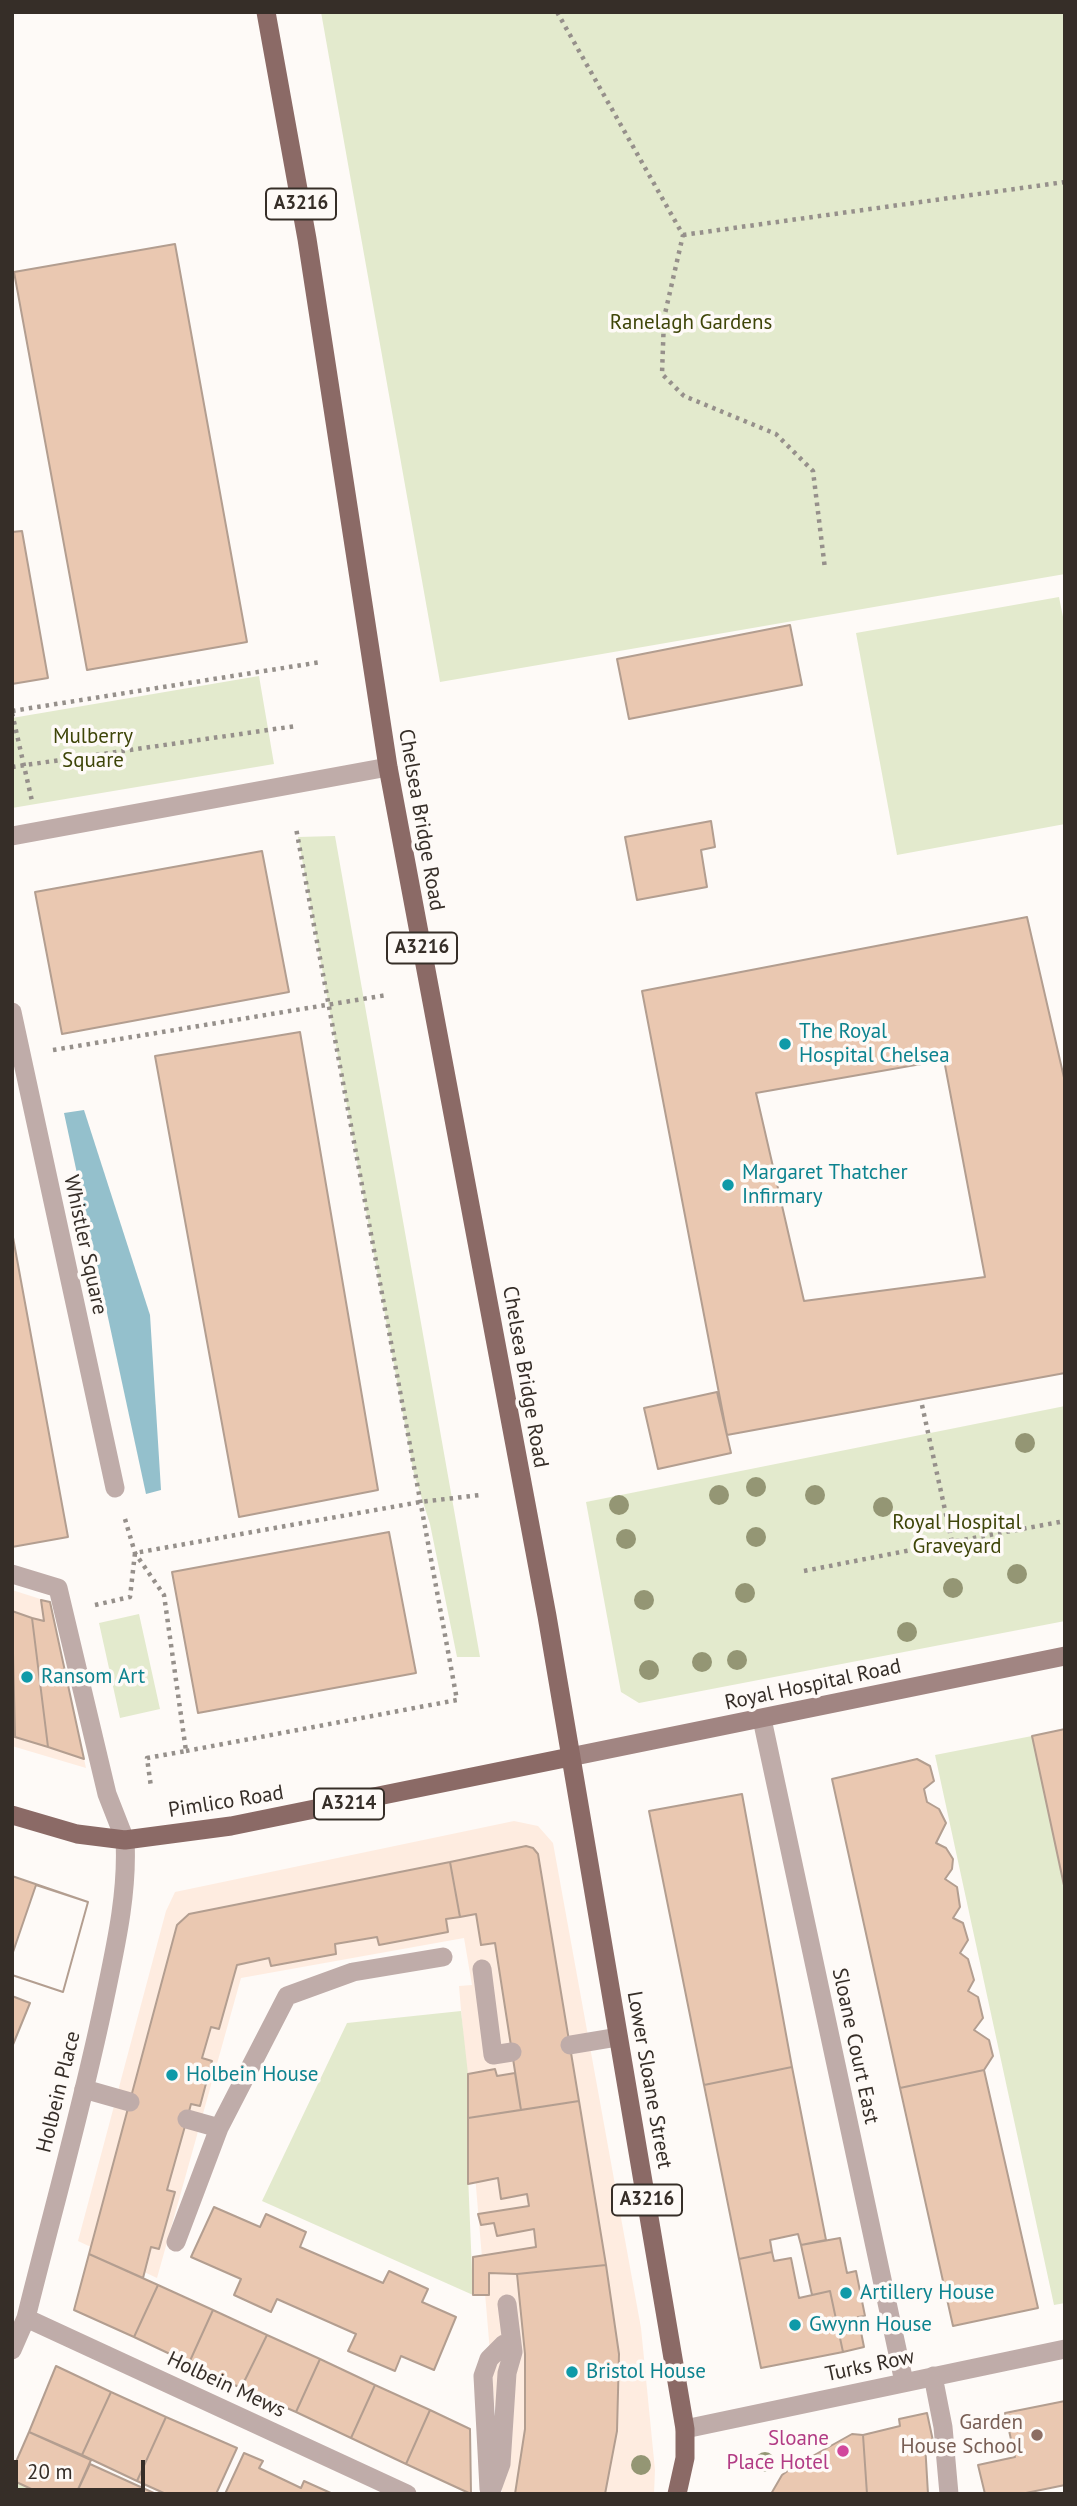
<!DOCTYPE html>
<style>
body{margin:0}
#map{position:relative;width:1077px;height:2506px;overflow:hidden;background:#fefaf7;font-family:"PT Sans",sans-serif}
canvas{display:block}
.frame{position:absolute;inset:0;border:14px solid #362e28;pointer-events:none}
.scale{position:absolute;left:14px;top:2460px;width:131px;height:32px;box-sizing:border-box;border:4px solid #362e28;border-top:0;padding-left:9px;font-size:21px;line-height:24px;white-space:nowrap;color:#362e28;-webkit-text-stroke:5px #fefaf7;paint-order:stroke}
</style>
<div id="map">
<canvas width="1077" height="2506"></canvas>
<div class="frame"></div>
<div class="scale">20 m</div>
</div>
<script>
const c = document.querySelector('canvas').getContext('2d');
c.lineJoin = 'round';
function fillPath(path, color) {
  c.fillStyle = color;
  c.fill(path, 'evenodd');
}
function trace(path, color, width, dash) {
  c.strokeStyle = color;
  c.lineWidth = width;
  c.lineCap = dash ? 'butt' : 'round';
  c.setLineDash(dash || []);
  c.stroke(path);
}
function drawText(font, color, halo, rows, align = 'center') {
  c.font = font + ' "PT Sans",sans-serif';
  c.lineWidth = 7;
  c.setLineDash([]);
  c.textBaseline = 'middle';
  c.strokeStyle = halo;
  c.fillStyle = color;
  for (const [text, x, y, turn = 0] of rows) {
    c.save();
    c.translate(x, y);
    c.rotate((+turn || 0) * Math.PI / 180);
    c.textAlign = isNaN(turn) ? turn : align;
    if (halo) c.strokeText(text, 0, 0);
    c.fillText(text, 0, 0);
    c.restore();
  }
}
fillPath(new Path2D(`
 M 12,1590 L 50,1602 L 86,1768 L 12,1746 Z
 M 514,1821 L 538,1826 L 553,1843 L 641,2328 L 655,2470 L 654,2494 L 502,2494 L 459,1986 L 472,1985 L 464,1938 L 241,1978 L 157,2278 L 78,2241 L 166,1911 L 175,1892 Z`), '#feece0');
fillPath(new Path2D(`
 M 321,12 L 1065,12 L 1065,574 L 440,682 Z
 M 1059,597 L 1065,627 L 1065,824 L 897,855 L 856,633 Z
 M 259,676 L 274,764 L 12,808 L 12,718 Z
 M 335,836 L 480,1657 L 457,1657 L 430,1524 L 414,1474 L 298,837 Z
 M 1065,1406 L 1065,1621 L 639,1703 L 621,1692 L 586,1502 Z
 M 139,1614 L 160,1709 L 120,1718 L 99,1623 Z
 M 1032,1736 L 1065,1890 L 1065,2303 L 1054,2305 L 935,1755 Z
 M 461,2011 L 468,2074 L 467,2151 L 473,2295 L 262,2201 L 347,2023 Z
 M 12,2480 L 42,2494 L 12,2494 Z`), '#e3eacd');
fillPath(new Path2D(`
 M 84,1110 L 150,1315 L 161,1490 L 146,1494 L 64,1113 Z`), '#94c0cc');
const building = new Path2D(`
 M 175,244 L 247,642 L 87,670 L 14,272 Z
 M 22,531 L 48,678 L 12,684 L 12,532 Z
 M 790,625 L 802,685 L 629,719 L 617,659 Z
 M 711,821 L 715,847 L 701,850 L 707,887 L 637,900 L 625,837 Z
 M 262,851 L 289,992 L 62,1034 L 35,892 Z
 M 1027,917 L 1065,1082 L 1065,1373 L 727,1435 L 642,991 ZM 944,1060 L 985,1277 L 804,1301 L 756,1093 Z
 M 300,1032 L 378,1490 L 239,1517 L 155,1056 Z
 M 12,1232 L 68,1537 L 12,1547 Z
 M 717,1392 L 731,1453 L 658,1469 L 644,1408 Z
 M 389,1532 L 416,1673 L 198,1713 L 172,1572 Z
 M 41,1600 L 50,1602 L 84,1759 L 48,1747 L 32,1618 L 44,1621 Z
 M 12,1607 L 12,1611 L 15,1737 L 12,1736 Z
 M 12,1611 L 32,1618 L 48,1747 L 15,1737 Z
 M 1065,1729 L 1065,1890 L 1032,1736 Z
 M 917,1759 L 930,1766 L 934,1781 L 924,1789 L 927,1802 L 939,1809 L 946,1823 L 936,1843 L 946,1848 L 953,1859 L 952,1869 L 945,1879 L 957,1887 L 960,1907 L 953,1918 L 963,1923 L 968,1940 L 960,1953 L 968,1959 L 974,1980 L 968,1991 L 978,1997 L 983,2018 L 974,2030 L 989,2040 L 993,2056 L 984,2070 L 900,2088 L 832,1779 Z
 M 742,1794 L 792,2067 L 704,2085 L 649,1811 Z
 M 526,1846 L 533,1848 L 538,1854 L 579,2101 L 521,2110 L 495,1943 L 481,1945 L 476,1914 L 460,1917 L 450,1862 Z
 M 450,1862 L 460,1917 L 446,1919 L 448,1932 L 379,1945 L 377,1937 L 335,1944 L 336,1954 L 271,1966 L 269,1958 L 237,1965 L 219,2029 L 211,2027 L 202,2058 L 212,2061 L 200,2106 L 191,2104 L 187,2119 L 167,2190 L 175,2192 L 159,2249 L 151,2247 L 143,2278 L 89,2254 L 177,1925 L 189,1914 Z
 M 12,1876 L 88,1902 L 63,1992 L 12,1975 Z
 M 36,1885 L 88,1902 L 63,1992 L 12,1975 L 12,1955 Z
 M 12,1996 L 30,2003 L 12,2047 Z
 M 792,2067 L 826,2240 L 801,2245 L 798,2234 L 770,2240 L 772,2252 L 739,2259 L 704,2085 Z
 M 495,2069 L 497,2076 L 515,2073 L 521,2110 L 468,2118 L 468,2074 Z
 M 984,2070 L 1038,2308 L 953,2326 L 900,2088 Z
 M 579,2101 L 606,2265 L 517,2274 L 489,2273 L 489,2295 L 473,2295 L 473,2257 L 536,2247 L 534,2229 L 497,2236 L 494,2223 L 481,2225 L 478,2214 L 529,2206 L 527,2194 L 501,2199 L 498,2178 L 468,2184 L 468,2118 Z
 M 214,2207 L 260,2227 L 266,2214 L 306,2232 L 300,2247 L 383,2283 L 389,2271 L 428,2289 L 422,2302 L 456,2317 L 434,2370 L 401,2356 L 395,2371 L 348,2351 L 356,2334 L 277,2299 L 271,2312 L 234,2295 L 241,2279 L 191,2257 Z
 M 840,2238 L 847,2273 L 856,2271 L 865,2316 L 858,2317 L 864,2347 L 843,2352 L 830,2291 L 812,2295 L 801,2245 Z
 M 772,2252 L 774,2261 L 791,2258 L 799,2298 L 830,2291 L 843,2352 L 761,2368 L 739,2259 Z
 M 89,2254 L 158,2285 L 134,2337 L 74,2310 Z
 M 606,2265 L 619,2354 L 617,2431 L 605,2494 L 515,2494 L 525,2429 L 525,2354 L 517,2274 Z
 M 158,2285 L 213,2310 L 189,2363 L 134,2337 Z
 M 213,2310 L 267,2335 L 241,2388 L 189,2363 Z
 M 267,2335 L 320,2359 L 296,2412 L 241,2388 Z
 M 320,2359 L 375,2385 L 351,2438 L 296,2412 Z
 M 56,2366 L 111,2392 L 82,2455 L 29,2432 Z
 M 375,2385 L 430,2410 L 406,2464 L 351,2438 Z
 M 111,2392 L 166,2417 L 137,2481 L 82,2455 Z
 M 1065,2401 L 1065,2485 L 1021,2494 L 985,2494 L 978,2465 L 1015,2457 L 1005,2413 Z
 M 430,2410 L 470,2429 L 471,2494 L 406,2464 Z
 M 927,2413 L 933,2441 L 925,2443 L 928,2494 L 867,2494 L 863,2435 L 900,2426 L 899,2419 Z
 M 166,2417 L 237,2448 L 216,2494 L 166,2494 L 137,2481 Z
 M 29,2432 L 91,2460 L 76,2494 L 42,2494 L 12,2480 L 12,2471 Z
 M 852,2434 L 863,2435 L 867,2494 L 771,2494 L 782,2475 L 793,2467 Z
 M 244,2453 L 263,2461 L 259,2468 L 301,2488 L 304,2481 L 333,2494 L 225,2494 Z
 M 90,2464 L 156,2494 L 76,2494 Z`);
fillPath(building, '#eac8b1');
trace(building, '#b39e90', 2);
trace(new Path2D(`
 M 557,12 L 683,235 L 664,318 L 662,374 L 684,396 L 776,434 L 813,471 L 825,569
 M 683,235 L 1065,182
 M 12,711 L 321,662
 M 12,713 L 32,801
 M 12,767 L 296,726
 M 53,1050 L 387,995
 M 922,1405 L 952,1542 L 1065,1521
 M 125,1519 L 135,1553 L 164,1595 L 186,1751 L 147,1758 L 151,1787
 M 804,1571 L 952,1542
 M 95,1605 L 130,1597 L 135,1553 L 420,1502 L 480,1495
 M 186,1751 L 457,1700 L 296,828`), '#96908b', 4.5, [3.5, 5]);
trace(new Path2D(`
 M 12,1574 L 58,1588 L 107,1794 L 125,1840
 M 482,1969 L 493,2055 L 512,2052
 M 570,2045 L 618,2037
 M 84,2089 L 130,2102
 M 187,2119 L 219,2128
 M 176,2242 L 219,2128 L 287,1996 L 353,1972 L 443,1957
 M 489,2489 L 483,2376 L 489,2359 L 504,2344
 M 490,2494 L 501,2464 L 507,2373 L 513,2352 L 507,2304`), '#bfaca9', 19);
trace(new Path2D(`
 M 12,836 L 388,767
 M 12,1012 L 115,1488
 M 762,1719 L 904,2382
 M 26,2318 L 407,2494
 M 12,2350 L 26,2318 C 52,2213 82,2108 104,2002 C 115,1949 128,1894 125,1840
 M 933,2376 L 943,2427 L 949,2494
 M 685,2429 L 1065,2349`), '#bfaca9', 19);
trace(new Path2D(`
 M 570,1757 L 1065,1656`), '#a18582', 19);
trace(new Path2D(`
 M 266,12 L 307,239 L 388,767 L 547,1616 L 685,2429 L 685,2458 L 677,2494
 M 12,1815 L 77,1834 L 125,1840 L 231,1826 L 570,1757`), '#8b6a66', 19);
c.fillStyle = '#949674';
for (const [x, y] of [
 [1025,1443],
 [756,1487],
 [719,1495],
 [815,1495],
 [619,1505],
 [883,1507],
 [756,1537],
 [626,1539],
 [1017,1574],
 [953,1588],
 [745,1593],
 [644,1600],
 [907,1632],
 [737,1660],
 [702,1662],
 [649,1670],
 [765,2462],
 [641,2465]
]) {
  c.beginPath();
  c.arc(x, y, 10, 0, 2 * Math.PI);
  c.fill();
}
for (const [x, y, r, color] of [
 [785,1044,7,"#0f9aa8"],
 [728,1185,7,"#0f9aa8"],
 [27,1677,7,"#0f9aa8"],
 [172,2075,7,"#0f9aa8"],
 [846,2293,7,"#0f9aa8"],
 [795,2325,7,"#0f9aa8"],
 [572,2372,7,"#0f9aa8"],
 [1037,2435,7,"#8d6e63"],
 [843,2451,7,"#d1479c"]
]) {
  const dot = new Path2D();
  dot.arc(x, y, r, 0, 2 * Math.PI);
  c.fillStyle = color;
  c.fill(dot);
  trace(dot, '#fefaf7', 2.5);
}
for (const [x, y, w] of [
 [301,204,70],
 [422,948,70],
 [349,1804,70],
 [647,2200,70]
]) {
  const box = new Path2D();
  box.roundRect(x - w / 2, y - 15.5, w, 31, 5);
  c.fillStyle = '#fefaf7';
  c.fill(box);
  trace(box, '#362e28', 2);
}
drawText('bold 19px', '#362e28', null, [
 ["A3216",301,204],
 ["A3216",422,948],
 ["A3214",349,1804],
 ["A3216",647,2200]
]);
drawText('21px', '#3e4508', '#fefaf7', [
 ["Ranelagh Gardens",691,323],
 ["Mulberry",93,737],
 ["Square",93,761],
 ["Royal Hospital",957,1523],
 ["Graveyard",957,1547]
]);
drawText('21px', '#362e28', '#fefaf7', [
 ["Chelsea Bridge Road",421,820,80],
 ["Whistler Square",85,1245,78],
 ["Chelsea Bridge Road",525,1377,80],
 ["Royal Hospital Road",813,1685,-12],
 ["Pimlico Road",226,1802,-9],
 ["Sloane Court East",855,2046,78],
 ["Lower Sloane Street",649,2080,80],
 ["Holbein Place",59,2092,-76],
 ["Turks Row",870,2366,-12],
 ["Holbein Mews",226,2385,25]
]);
drawText('21px', '#0d838f', '#fefaf7', [
 ["The Royal",799,1032],
 ["Hospital Chelsea",799,1056],
 ["Margaret Thatcher",742,1173],
 ["Infirmary",742,1197],
 ["Ransom Art",41,1677],
 ["Holbein House",186,2075],
 ["Artillery House",860,2293],
 ["Gwynn House",809,2325],
 ["Bristol House",586,2372]
], 'left');
drawText('21px', '#785e54', '#fefaf7', [
 ["Garden",1023,2423],
 ["House School",1023,2447]
], 'right');
drawText('21px', '#b23c85', '#fefaf7', [
 ["Sloane",829,2439],
 ["Place Hotel",829,2463]
], 'right');
</script>
